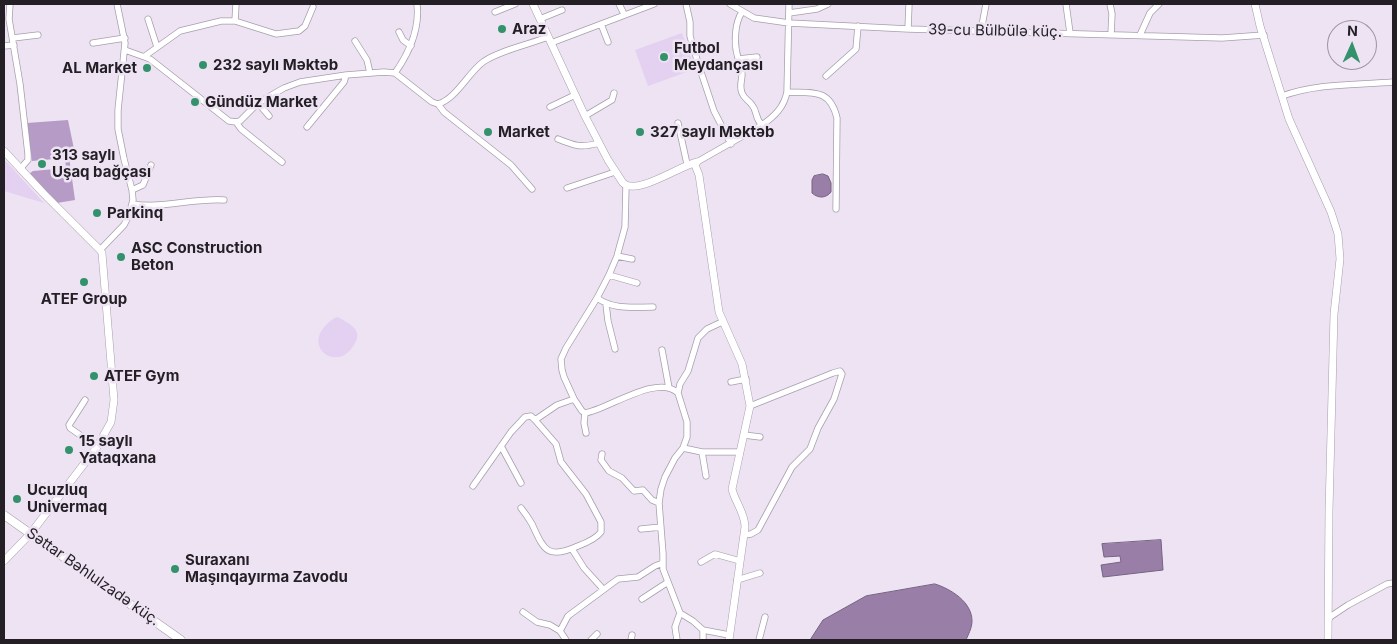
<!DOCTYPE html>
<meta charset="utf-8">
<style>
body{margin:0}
#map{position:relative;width:1397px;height:644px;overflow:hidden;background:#ede3f3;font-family:Inter,sans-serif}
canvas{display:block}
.frame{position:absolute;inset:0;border:5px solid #231f25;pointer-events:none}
.north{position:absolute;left:1327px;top:20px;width:50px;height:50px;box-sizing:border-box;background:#ede3f3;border:1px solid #9c95a1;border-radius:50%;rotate:2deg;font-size:14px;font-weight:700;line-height:20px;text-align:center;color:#231f25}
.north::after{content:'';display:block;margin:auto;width:18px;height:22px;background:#33926b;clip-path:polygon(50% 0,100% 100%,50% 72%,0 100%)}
</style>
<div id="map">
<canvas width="1397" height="644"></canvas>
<div class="frame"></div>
<div class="north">N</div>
</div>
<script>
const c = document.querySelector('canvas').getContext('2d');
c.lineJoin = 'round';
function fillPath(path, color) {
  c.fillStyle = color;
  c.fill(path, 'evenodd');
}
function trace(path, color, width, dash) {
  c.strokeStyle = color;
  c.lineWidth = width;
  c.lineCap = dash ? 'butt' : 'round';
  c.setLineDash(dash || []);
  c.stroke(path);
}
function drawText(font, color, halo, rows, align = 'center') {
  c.font = font + ' Inter,sans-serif';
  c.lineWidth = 5;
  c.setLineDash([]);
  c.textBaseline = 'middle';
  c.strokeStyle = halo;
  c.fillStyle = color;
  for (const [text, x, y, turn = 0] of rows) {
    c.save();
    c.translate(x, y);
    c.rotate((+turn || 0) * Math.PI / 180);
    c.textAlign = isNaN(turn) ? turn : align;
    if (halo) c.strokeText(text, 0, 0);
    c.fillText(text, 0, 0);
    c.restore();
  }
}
fillPath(new Path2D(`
 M 682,33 L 695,69 L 648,86 L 635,50 Z
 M 4,159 L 44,203 L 4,191 Z
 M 338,317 C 347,323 362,328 356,341 C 341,375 302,349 326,325 C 330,321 333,318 338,317 Z`), '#e4d1f1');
fillPath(new Path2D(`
 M 68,120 L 74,149 L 68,150 L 75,200 L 57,203 L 29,174 L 33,171 L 66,168 L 65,158 L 32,161 L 27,123 Z`), '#b59bc5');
const water = new Path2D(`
 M 823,174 L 828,176 L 831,183 L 831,192 C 826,198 819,199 812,193 L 812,180 L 814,176 Z
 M 1161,540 L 1163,570 L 1103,577 L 1101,565 L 1121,562 L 1120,556 L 1104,557 L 1102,544 Z
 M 935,584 C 951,589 972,602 972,621 C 972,628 968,635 966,640 L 810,640 L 823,620 L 866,596 Z`);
fillPath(water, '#997fa8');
trace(water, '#766281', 1);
const minor = new Path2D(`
 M 10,4 L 9,19 L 20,84 L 28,154 L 28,160 L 20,169
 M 619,4 L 624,14
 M 686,4 L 690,22 L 690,36 L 698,63 L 714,111 L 731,144
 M 730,4 L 754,18 L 789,23 L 908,29 L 1222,38 L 1264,35
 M 1066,4 L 1070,33
 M 1110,4 L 1112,14 L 1111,34
 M 495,12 L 515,4
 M 742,12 C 734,24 734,45 738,58 C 739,63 741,69 742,74 C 742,81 739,86 742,93 C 744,99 749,100 752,105 C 758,112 754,117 762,125
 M 789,13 L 817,9 L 828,4
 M 148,19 L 157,47
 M 540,19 L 562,10
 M 235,21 L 236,4
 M 601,24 L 608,42
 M 908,29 L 909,4
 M 981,31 L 986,4
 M 399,32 L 403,40 L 411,46
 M 1140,35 L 1150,13 L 1159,4
 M 13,38 L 38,35
 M 355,41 L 367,60 L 370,73
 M 93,43 L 125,38
 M 551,43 L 654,4
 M 4,46 L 14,45
 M 125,50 L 150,59 L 229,121 L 236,122 L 240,121 L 258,103 L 284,88 L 300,82 L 346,75 L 384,72 L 395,73 L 432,102 L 438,104 C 456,99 468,73 483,62 C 498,51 530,44 548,37
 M 145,56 L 180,31 L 221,21 L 235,21 L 276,34 L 299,31 L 305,26 L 313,7
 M 738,59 L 757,57
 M 395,73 C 409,53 420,29 417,4
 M 826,76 L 856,49 L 858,26
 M 787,92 C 812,93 830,88 837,118 L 836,209
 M 1282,96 C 1317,83 1356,85 1393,82
 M 258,103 L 269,116
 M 438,104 L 444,112 L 511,165 L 532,189
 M 550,107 L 575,95
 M 585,116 L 612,100 L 614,93
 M 236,122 L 241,129 L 282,162
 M 678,123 L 687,164
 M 307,127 L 344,82 L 346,75
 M 558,139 C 575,146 581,148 599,143
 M 697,162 L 762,125 C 775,116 784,107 787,92 L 789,4
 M 626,186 L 625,227 L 617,256 L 609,275 L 597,298 L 566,348 L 561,359 L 562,370 L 564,377 L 574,399 L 582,411 L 585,413 C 607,410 658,373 678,393
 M 567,188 L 615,172
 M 132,190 L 143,185 L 151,165
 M 132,204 C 160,209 194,198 224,200
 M 100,250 L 124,225 L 129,215 L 133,200 L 132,190 L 124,159 L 118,129 L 118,110 L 125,43 L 117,4
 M 617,256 L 632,259
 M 609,275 L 637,283
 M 597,298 C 614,310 633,307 653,307
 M 606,304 L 608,321 L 615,349
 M 722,322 L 707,329 L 698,338 L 688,371 L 680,384 L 678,393 L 687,422 L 687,437 L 683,448 L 675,458 L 665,477 L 661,489 L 659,503 L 663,554 L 663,569 L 680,613 L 693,621 L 703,630 L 729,635
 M 662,350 L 669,388
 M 731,382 L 746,379
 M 85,400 L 69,425 L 70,428 L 97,447
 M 585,413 L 584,423 L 586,433
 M 744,435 L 760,437
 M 501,446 L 521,483
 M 683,448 L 702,452 L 740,452
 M 702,452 L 706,476
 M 602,454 L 601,460 L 609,471 L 622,478 L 634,491 L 643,490 L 652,500 L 659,503
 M 473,486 L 511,432 L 525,417 L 531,416 L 535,420 L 557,405 L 574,399
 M 521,508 C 525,513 529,519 532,524 C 544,550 547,560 578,546 C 586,543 596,539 601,532 L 601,522 L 586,494 L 561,462 L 556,444 L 535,420
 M 641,529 L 661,527
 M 744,535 L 751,534 L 758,530 L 792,467 L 810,449 L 818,428 L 834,399 L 842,374 L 840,371 L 833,373 L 750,406
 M 572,549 L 584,568 L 603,589
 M 701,562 L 715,554 L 740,561
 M 737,580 L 760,573
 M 642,599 L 668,582
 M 523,612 L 537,622 L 550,625 L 560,631
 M 1329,619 L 1330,617 L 1348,605 L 1387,584 L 1393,583
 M 566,640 L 560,631 L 568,616 L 618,579 L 638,577 L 655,566 L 663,563
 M 591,640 L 597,634
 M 631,640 L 632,635
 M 677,640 L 675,627 L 680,613
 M 703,640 L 703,630
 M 759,640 L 765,617`);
const tertiary = new Path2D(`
 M 533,4 L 585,116 L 608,160 L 623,183 C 637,196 679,166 697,162 L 695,165 L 699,175 L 719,312 L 742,364 L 750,406 L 732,489 C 735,502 745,513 745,527 L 729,640
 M 1255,4 L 1260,26 L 1289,119 L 1331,212 L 1338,234 L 1340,259 L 1334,314 L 1329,511 L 1328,640
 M 4,151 L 44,194 L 100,250 L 102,253 L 114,400 L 111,422 L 97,447 L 31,533 L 4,561`);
const secondary = new Path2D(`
 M 4,515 L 181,640`);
trace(minor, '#a79ead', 7);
trace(tertiary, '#a79ead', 8);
trace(secondary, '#a79ead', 9);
trace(minor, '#fff', 5.5);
trace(tertiary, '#fff', 7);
trace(secondary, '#fff', 8);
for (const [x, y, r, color] of [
 [502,29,5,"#33926b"],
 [664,57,5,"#33926b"],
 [203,65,5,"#33926b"],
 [147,68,5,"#33926b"],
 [195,102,5,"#33926b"],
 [488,132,5,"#33926b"],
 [640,132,5,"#33926b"],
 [42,164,5,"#33926b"],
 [97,213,5,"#33926b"],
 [121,257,5,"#33926b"],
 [84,282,5,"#33926b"],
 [94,376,5,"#33926b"],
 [69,450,5,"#33926b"],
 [17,499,5,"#33926b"],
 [175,569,5,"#33926b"]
]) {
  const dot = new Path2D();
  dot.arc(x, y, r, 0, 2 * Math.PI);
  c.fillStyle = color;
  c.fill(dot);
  trace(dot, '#ede3f3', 2);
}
drawText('bold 15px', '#231f25', '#ede3f3', [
 ["Araz",512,29],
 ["Futbol",674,48],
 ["Meydançası",674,65],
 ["232 saylı Məktəb",213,65],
 ["AL Market",137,68,"right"],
 ["Gündüz Market",205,102],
 ["Market",498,132],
 ["327 saylı Məktəb",650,132],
 ["313 saylı",52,155],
 ["Uşaq bağçası",52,172],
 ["Parkinq",107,213],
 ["ASC Construction",131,248],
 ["Beton",131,265],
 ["ATEF Group",84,299,"center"],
 ["ATEF Gym",104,376],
 ["15 saylı",79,441],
 ["Yataqxana",79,458],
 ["Ucuzluq",27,490],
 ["Univermaq",27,507],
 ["Suraxanı",185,560],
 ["Maşınqayırma Zavodu",185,577]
], 'left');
drawText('15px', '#231f25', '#ede3f3', [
 ["39-cu Bülbülə küç.",995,31,1],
 ["Səttar Bəhlulzadə küç.",93,577,35]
]);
</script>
